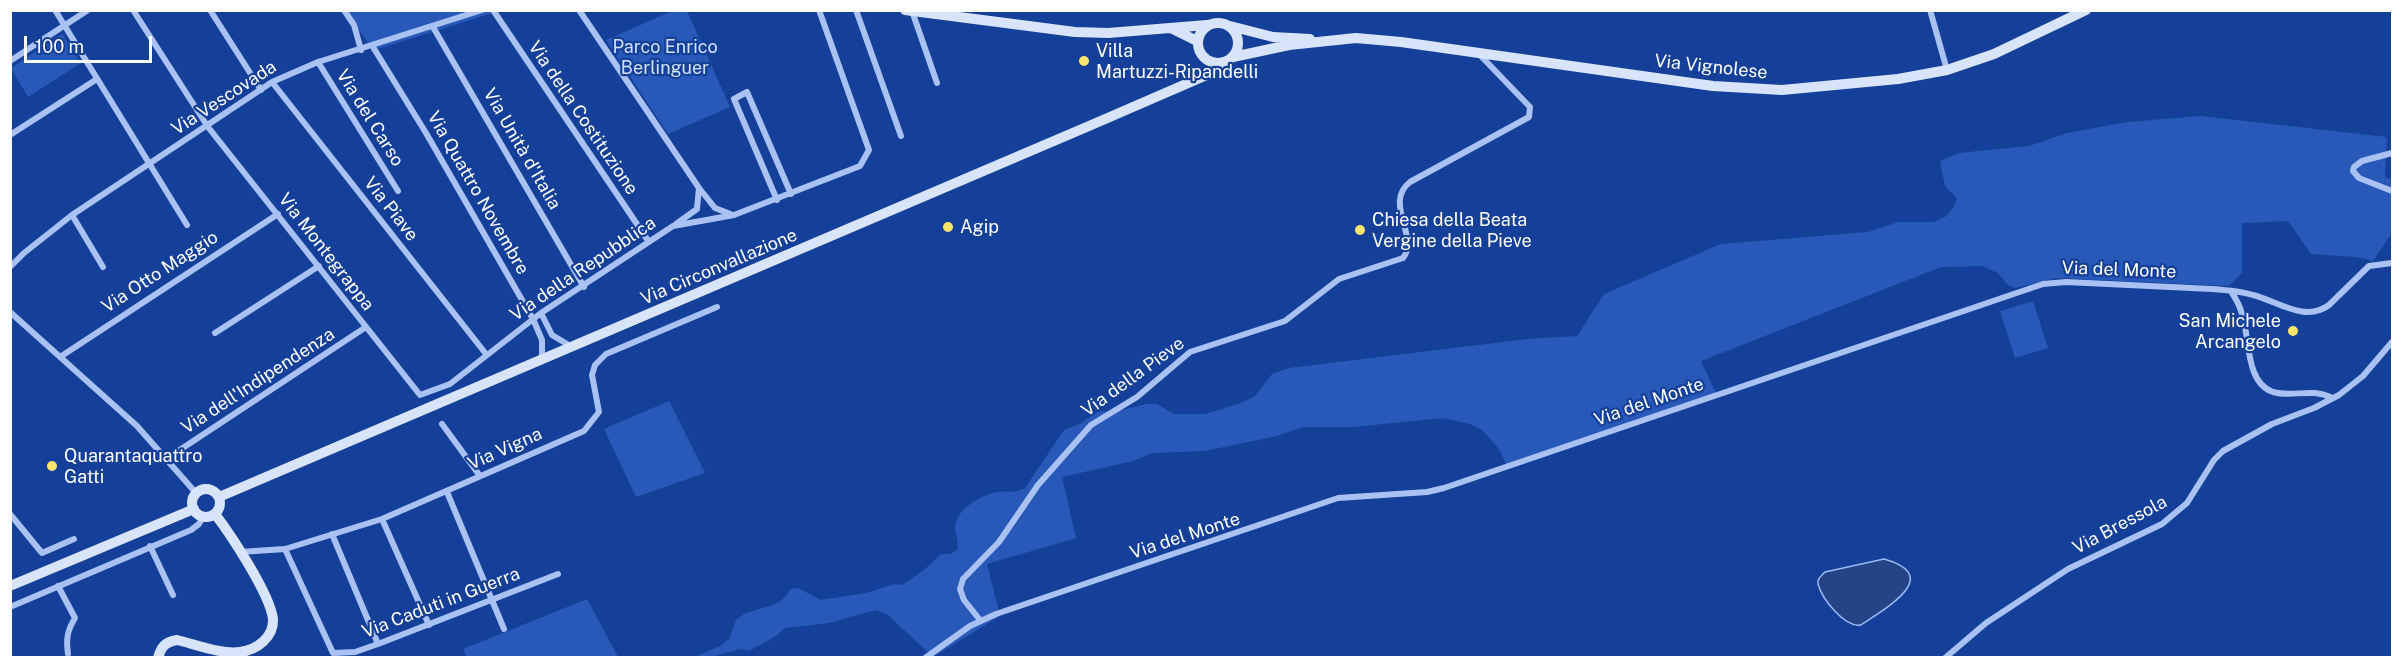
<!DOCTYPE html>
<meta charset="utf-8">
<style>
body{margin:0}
#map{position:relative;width:2403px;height:668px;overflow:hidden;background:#15409a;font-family:"Public Sans",sans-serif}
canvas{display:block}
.frame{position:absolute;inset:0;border:12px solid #fff;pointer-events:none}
.scale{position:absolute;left:24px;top:36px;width:128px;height:27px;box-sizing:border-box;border:3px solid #fff;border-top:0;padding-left:8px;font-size:18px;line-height:21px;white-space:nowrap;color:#fff;-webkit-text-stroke:4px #15409a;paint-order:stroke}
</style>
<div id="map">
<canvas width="2403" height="668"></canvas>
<div class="frame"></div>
<div class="scale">100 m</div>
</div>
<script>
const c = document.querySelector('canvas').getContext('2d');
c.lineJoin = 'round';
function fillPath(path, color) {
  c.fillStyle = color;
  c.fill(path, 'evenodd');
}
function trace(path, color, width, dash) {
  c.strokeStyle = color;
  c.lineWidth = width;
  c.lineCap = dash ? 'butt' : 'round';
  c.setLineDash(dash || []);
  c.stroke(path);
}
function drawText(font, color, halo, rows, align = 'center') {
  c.font = font + ' "Public Sans",sans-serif';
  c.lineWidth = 4.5;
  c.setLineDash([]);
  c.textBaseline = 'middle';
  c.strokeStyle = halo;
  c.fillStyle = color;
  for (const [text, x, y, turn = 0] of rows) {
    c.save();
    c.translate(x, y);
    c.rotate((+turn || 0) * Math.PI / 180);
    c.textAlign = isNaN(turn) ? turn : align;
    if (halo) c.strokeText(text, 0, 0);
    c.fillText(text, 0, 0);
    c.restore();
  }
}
fillPath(new Path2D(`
 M 344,11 L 499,11 L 374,50 Z
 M 672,11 L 687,11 L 730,107 L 668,134 L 606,40 Z
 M 62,34 L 81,63 L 28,97 L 11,68 Z
 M 2200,116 L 2387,137 L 2385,177 L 2392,180 L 2392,233 L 2373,261 L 2357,257 L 2311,254 L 2288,221 L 2242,223 L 2242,273 L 2229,286 L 2056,278 L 2015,288 L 2007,284 L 1998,273 L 1982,266 L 1941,267 L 1701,361 L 1718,397 L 1506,464 L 1499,449 L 1483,431 L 1470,424 L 1443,418 L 1353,427 L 1304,427 L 1277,436 L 1205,451 L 1152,453 L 1133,461 L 1062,477 L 1076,538 L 987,564 L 1000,616 L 933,657 L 888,615 L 876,610 L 829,623 L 785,628 L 776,636 L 749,651 L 741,649 L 710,657 L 693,658 L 720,646 L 729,639 L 736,620 L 744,614 L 775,604 L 783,599 L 791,589 L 798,588 L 821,600 L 866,593 L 894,584 L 902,585 L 923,571 L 941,554 L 950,554 L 957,550 C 960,540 953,532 956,522 C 960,508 979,497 992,493 C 1004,490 1014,494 1025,488 L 1064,430 L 1080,424 L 1093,414 L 1100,411 L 1113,412 L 1147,404 L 1157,404 L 1174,414 L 1206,414 L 1244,402 L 1255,396 L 1272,374 L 1289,368 L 1528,339 L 1577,336 L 1604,294 L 1721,244 L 1868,232 L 1898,222 L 1934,222 L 1945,217 L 1954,207 L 1957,198 L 1945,186 L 1940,161 L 1959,153 L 2029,146 L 2067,133 L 2128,122 Z
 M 2033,301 L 2048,348 L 2015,358 L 2000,311 Z
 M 669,401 L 705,473 L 636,497 L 604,429 Z
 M 587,599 L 618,657 L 467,657 L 463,649 Z`), '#2859b8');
const water = new Path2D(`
 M 1884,559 C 1945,576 1884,609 1861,625 C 1845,628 1822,599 1818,584 C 1817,579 1821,576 1825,572 Z`);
fillPath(water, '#254488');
trace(water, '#9bbbf5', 1.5);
trace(new Path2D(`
 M 55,10 L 187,225
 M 133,10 L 208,127 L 420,395 L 450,384 L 541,313 L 673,226 L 734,215 L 860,166 L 869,150 L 819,10
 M 210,10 L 261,90
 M 344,10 L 354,25 L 361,50
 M 493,10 L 649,242
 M 579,10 L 699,188 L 715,208 L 733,215
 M 856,10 L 901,136
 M 1930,10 L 1947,70
 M 912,11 L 937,83
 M 433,27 L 584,287
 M 373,47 L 426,133 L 533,319 L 542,340 L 542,360
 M 10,61 L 88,10
 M 318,62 L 398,191
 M 272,82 L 486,354
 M 10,135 L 97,79
 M 2392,153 L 2362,161 L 2354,167 L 2353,171 L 2359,178 L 2392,191
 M 777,200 L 734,99 L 747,92 L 791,194
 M 72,215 L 103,267
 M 676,224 L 697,209 L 699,188
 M 10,267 L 24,253 L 72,215 L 272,82 L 318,62 L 482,10
 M 2232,293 C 2236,299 2240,306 2242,314 C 2250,337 2245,383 2273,392 C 2294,398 2311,387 2332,398
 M 10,312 L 137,426 L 196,493
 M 541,313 L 552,335 L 572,347
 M 215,333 L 319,266
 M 60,357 L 278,214
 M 442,424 L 480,476
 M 166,459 L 366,327
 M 447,492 L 504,629
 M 10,514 L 42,553 L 74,539
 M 382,519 L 429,625
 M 332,534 L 378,644
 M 150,546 L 173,595
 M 285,549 L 333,653 L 355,652 L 378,644 L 558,574
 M 240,552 L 285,549 L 382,519 L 584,431 L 599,412 L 592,375 L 595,365 L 606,354 L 717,307
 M 58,586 L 75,618 C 67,631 66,639 68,654
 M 10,607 L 191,530 L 199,524 L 204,516
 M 980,620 L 964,600 L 960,589 L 963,579 L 999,542 L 1038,485 L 1091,425 L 1137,397 L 1190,352 L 1285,321 L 1339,279 L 1403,258 C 1420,237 1383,203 1410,182 L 1529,117 L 1530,107 L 1478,53
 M 925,658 L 970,626 L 996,614 L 1338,498 L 1427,492 L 1444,488 L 2043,284 L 2066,282 L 2212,289 C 2226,290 2240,291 2253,295 C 2277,301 2305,323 2329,305 L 2369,266 L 2392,263
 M 1945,658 L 1986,623 L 2068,569 L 2162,524 L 2187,503 L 2214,460 L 2223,451 L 2272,424 L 2314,408 L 2339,395 L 2363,376 L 2392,342`), '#a9c2f3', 6);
trace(new Path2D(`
 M 905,10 L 1075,32 L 1108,33 L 1207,25
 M1198 43a20 20 0 1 1 40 0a20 20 0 1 1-40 0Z
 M 1230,26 L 1273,37 L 1310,39
 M 1171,28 L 1197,41
 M 1233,57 L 1289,45 L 1356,38 L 1401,42 L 1713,86 L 1782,90 L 1898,79 L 1947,70 L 1994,54 L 2086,10
 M192 503a14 14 0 1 1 28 0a14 14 0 1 1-28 0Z
 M 219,497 L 1089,126 L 1223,68 L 1228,61
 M 10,586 L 194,509
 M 158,658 C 161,647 165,642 177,640 C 194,644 223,655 240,652 C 257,650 274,637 273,619 C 270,594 231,535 215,514`), '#d8e4fc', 10);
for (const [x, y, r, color] of [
 [1084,61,6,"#ffe56b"],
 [948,227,6,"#ffe56b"],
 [1360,230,6,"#ffe56b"],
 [2293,331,6,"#ffe56b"],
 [52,466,6,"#ffe56b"]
]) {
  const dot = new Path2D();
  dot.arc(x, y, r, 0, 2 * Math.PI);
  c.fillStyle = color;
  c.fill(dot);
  trace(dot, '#15409a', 2);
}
drawText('18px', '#d1e0fd', '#15409a', [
 ["Parco Enrico",665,47],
 ["Berlinguer",665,68]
]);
drawText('18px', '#fff', '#15409a', [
 ["Villa",1096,51],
 ["Martuzzi-Ripandelli",1096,72],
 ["Chiesa della Beata",1372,220],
 ["Vergine della Pieve",1372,241],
 ["Agip",960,227],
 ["San Michele",2281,321,"right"],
 ["Arcangelo",2281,342,"right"],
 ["Quarantaquattro",64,456],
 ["Gatti",64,477]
], 'left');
drawText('18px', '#fff', '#15409a', [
 ["Via Vignolese",1711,67,6],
 ["Via Vescovada",224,98,-33],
 ["Via del Carso",370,118,58],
 ["Via della Costituzione",583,118,56],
 ["Via Unità d'Italia",522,149,60],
 ["Via Quattro Novembre",478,193,60],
 ["Via Piave",391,209,52],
 ["Via Montegrappa",326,252,52],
 ["Via Circonvallazione",719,267,-23],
 ["Via della Repubblica",583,269,-34],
 ["Via del Monte",2119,270,2],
 ["Via Otto Maggio",160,272,-33],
 ["Via della Pieve",1133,377,-36],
 ["Via dell'Indipendenza",258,381,-33],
 ["Via del Monte",1649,402,-19],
 ["Via Vigna",505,449,-24],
 ["Via Bressola",2120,525,-28],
 ["Via del Monte",1185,536,-18],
 ["Via Caduti in Guerra",441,603,-21]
]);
</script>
